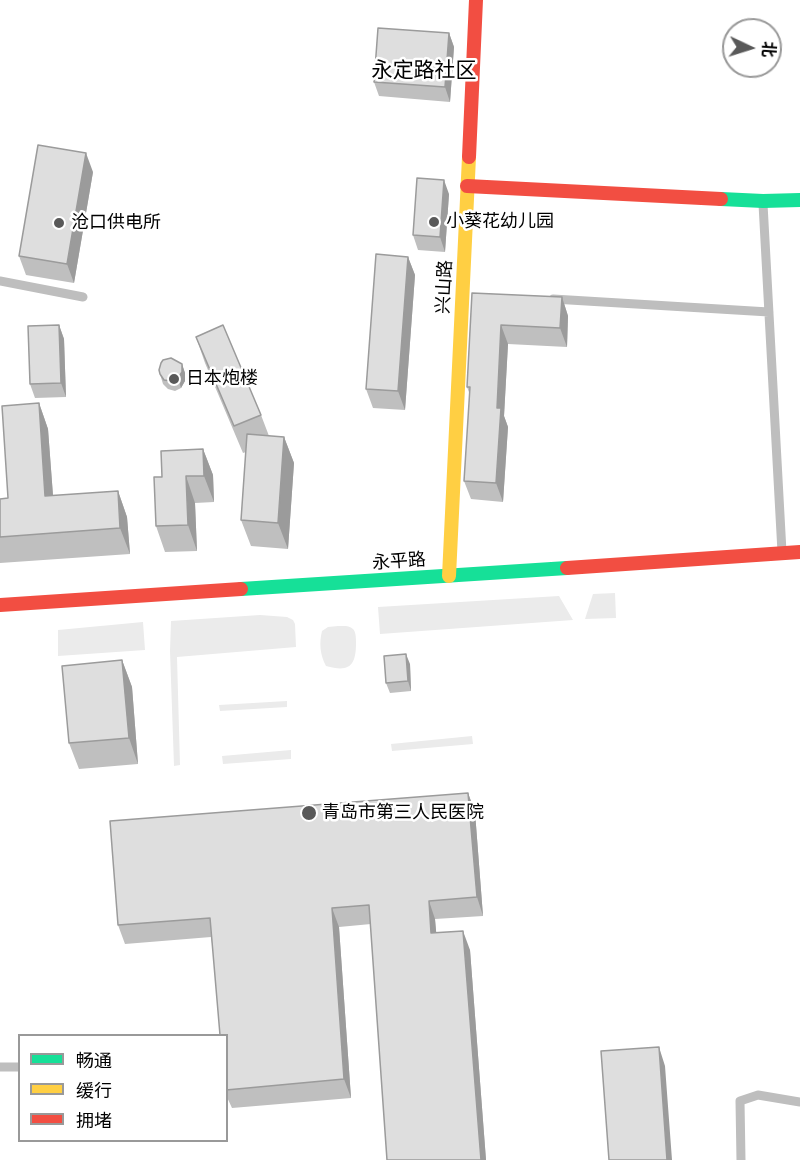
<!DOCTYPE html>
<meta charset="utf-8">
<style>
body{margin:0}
#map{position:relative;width:800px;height:1160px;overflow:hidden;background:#fff;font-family:"Space Grotesk","Noto Sans SC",sans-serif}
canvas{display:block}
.legend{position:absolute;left:18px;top:1034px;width:210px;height:108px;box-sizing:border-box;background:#fff;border:2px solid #999;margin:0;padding:8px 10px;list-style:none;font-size:18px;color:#000}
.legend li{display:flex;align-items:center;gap:12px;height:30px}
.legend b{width:30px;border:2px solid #999}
.north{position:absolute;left:722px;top:18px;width:60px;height:60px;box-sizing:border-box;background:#fff;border:2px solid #999;border-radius:50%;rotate:94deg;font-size:16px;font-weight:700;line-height:24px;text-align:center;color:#000}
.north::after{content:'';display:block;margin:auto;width:21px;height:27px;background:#595959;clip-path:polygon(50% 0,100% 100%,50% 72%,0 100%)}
</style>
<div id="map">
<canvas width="800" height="1160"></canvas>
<ul class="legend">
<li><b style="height:8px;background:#16e098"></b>畅通</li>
<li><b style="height:8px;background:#ffcf43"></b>缓行</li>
<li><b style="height:8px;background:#f24e42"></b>拥堵</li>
</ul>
<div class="north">北</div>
</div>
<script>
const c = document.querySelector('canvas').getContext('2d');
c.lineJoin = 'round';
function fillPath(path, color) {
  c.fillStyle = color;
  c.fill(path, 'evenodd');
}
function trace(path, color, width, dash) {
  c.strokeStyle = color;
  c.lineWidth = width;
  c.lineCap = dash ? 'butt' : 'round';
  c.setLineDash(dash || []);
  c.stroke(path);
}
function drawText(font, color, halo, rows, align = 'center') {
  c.font = font + ' "Space Grotesk","Noto Sans SC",sans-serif';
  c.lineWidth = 5;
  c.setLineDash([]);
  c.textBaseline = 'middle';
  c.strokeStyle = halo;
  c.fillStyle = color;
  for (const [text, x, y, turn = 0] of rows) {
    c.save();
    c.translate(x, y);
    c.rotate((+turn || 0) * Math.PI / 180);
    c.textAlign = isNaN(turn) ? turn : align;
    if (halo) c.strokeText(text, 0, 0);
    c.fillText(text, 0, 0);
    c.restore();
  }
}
fillPath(new Path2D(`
 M 615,593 L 616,618 L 585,619 L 593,594 Z
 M 559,596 L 573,620 L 380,634 L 378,607 Z
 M 260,615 L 287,617 L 293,620 L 295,624 L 296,647 L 177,657 L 180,765 L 174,766 L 170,651 L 171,621 Z
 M 143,622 L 145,650 L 58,656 L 58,630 Z
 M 338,626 C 343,626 349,625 353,629 C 356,632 356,638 356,643 C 356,665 350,673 326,666 C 320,655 319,643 322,631 L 328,627 Z
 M 287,701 L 287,707 L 220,711 L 219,705 Z
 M 472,736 L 473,744 L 392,751 L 391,744 Z
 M 291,750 L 291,759 L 223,764 L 222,756 Z`), '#ebebeb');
trace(new Path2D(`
 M 763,204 L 782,552
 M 0,281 L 83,297
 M 553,299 L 769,312
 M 0,1067 L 20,1067
 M 741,1160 L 740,1101 L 758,1095 L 800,1102`), '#bebebe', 9);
trace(new Path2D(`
 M 721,199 L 763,201 L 800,200
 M 241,589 L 567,568`), '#16e098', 14);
trace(new Path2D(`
 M 449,576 L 469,157`), '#ffcf43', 14);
trace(new Path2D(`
 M 469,157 L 476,0
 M 467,186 L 721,199
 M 567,568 L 800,552
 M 0,605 L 241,589`), '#f24e42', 14);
fillPath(new Path2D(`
 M 449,33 L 454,47 L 450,102 L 379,96 L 374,82 Z
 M 93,172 L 74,283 L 26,275 L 19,256 Z
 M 449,194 L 445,252 L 418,250 L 413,235 Z
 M 408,257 L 415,275 L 405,410 L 373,408 L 366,389 Z
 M 472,293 L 562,297 L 568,316 L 567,347 L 508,344 L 504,416 L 508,427 L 503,502 L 471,499 L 464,481 L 470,395 L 467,387 Z
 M 59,325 L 64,339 L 66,397 L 35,398 L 30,384 Z
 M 196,337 L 261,415 L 269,436 L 284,437 L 294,463 L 288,549 L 251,546 L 241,520 L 246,452 L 243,453 L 205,363 Z
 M 182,364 L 185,373 L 185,381 L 181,388 L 175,391 L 168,389 L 163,384 L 160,374 Z
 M 39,403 L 48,429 L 53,496 L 118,491 L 127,517 L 130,554 L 0,563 L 0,499 L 8,498 Z
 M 203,449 L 213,475 L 214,502 L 195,503 L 197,551 L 165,552 L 156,526 Z
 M 122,660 L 132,687 L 138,764 L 79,769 L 69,743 Z
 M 410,664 L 411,691 L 390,693 L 386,683 Z
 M 468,793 L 475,812 L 483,916 L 435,919 L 436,933 L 470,950 L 486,1160 L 387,1160 L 371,924 L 339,927 L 351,1098 L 232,1108 L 226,1095 L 226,1035 L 211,937 L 125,944 L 118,925 Z`), '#bfbfbf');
fillPath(new Path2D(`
 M 449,33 L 454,47 L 450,102 L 445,87 Z
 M 86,153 L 93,172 L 74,283 L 67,264 Z
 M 444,180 L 449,194 L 445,252 L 440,237 Z
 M 408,257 L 415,275 L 405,410 L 398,391 Z
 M 562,297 L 568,316 L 567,347 L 560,328 Z
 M 59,325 L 64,339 L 66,397 L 61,383 Z
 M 501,325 L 508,344 L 504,416 L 508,427 L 503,502 L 496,483 L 497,408 Z
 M 182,364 L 185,373 L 185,381 L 181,388 L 178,378 Z
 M 39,403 L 48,429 L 55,522 L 45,496 Z
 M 284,437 L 294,463 L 288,549 L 278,523 Z
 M 203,449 L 213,475 L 214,502 L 204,476 Z
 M 186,476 L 195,503 L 197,551 L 188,525 Z
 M 118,491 L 127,517 L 130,554 L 120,528 Z
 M 406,654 L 410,664 L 411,691 L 408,681 Z
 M 122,660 L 132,687 L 138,764 L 129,738 Z
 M 468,793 L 475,812 L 483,916 L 477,897 Z
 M 429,901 L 435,919 L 438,952 L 431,933 Z
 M 332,908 L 339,927 L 351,1098 L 344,1079 Z
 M 463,931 L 470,950 L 486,1160 L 481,1160 Z
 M 659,1047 L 665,1066 L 672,1160 L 667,1160 Z`), '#9b9b9b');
const building = new Path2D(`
 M 378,28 L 449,33 L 445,87 L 374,82 Z
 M 38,145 L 86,153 L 67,264 L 19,256 Z
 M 417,178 L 444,180 L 440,237 L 413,235 Z
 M 376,254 L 408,257 L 398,391 L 366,389 Z
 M 472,293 L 562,297 L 560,328 L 501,325 L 497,408 L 501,408 L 496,483 L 464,481 L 470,387 L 467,387 Z
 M 59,325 L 61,383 L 30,384 L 28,326 Z
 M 223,325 L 261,415 L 234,426 L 196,337 Z
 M 171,358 L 182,364 L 182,372 L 178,378 L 171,381 L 164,380 L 160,374 L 159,370 L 161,363 L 163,360 Z
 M 39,403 L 45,496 L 118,491 L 120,528 L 0,537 L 0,499 L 8,498 L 2,406 Z
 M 247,434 L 284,437 L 278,523 L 241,520 Z
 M 203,449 L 204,476 L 186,476 L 188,525 L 156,526 L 154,477 L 162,477 L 161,451 Z
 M 406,654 L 408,681 L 386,683 L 384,656 Z
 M 122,660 L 129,738 L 69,743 L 62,666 Z
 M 468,793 L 477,897 L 429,901 L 431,933 L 463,931 L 481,1160 L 387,1160 L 369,905 L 332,908 L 344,1079 L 226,1090 L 226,1035 L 220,1035 L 210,918 L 118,925 L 110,821 Z
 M 659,1047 L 667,1160 L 609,1160 L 601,1051 Z`);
fillPath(building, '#dedede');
trace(building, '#9b9b9b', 1.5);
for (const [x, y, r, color] of [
 [434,222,6,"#595959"],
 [59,223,6,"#595959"],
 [174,379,6,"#595959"],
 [309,813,8,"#595959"]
]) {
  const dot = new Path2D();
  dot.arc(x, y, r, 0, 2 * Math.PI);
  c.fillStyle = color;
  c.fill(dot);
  trace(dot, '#fff', 2);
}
drawText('18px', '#000', '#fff', [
 ["小葵花幼儿园",446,222],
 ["沧口供电所",71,223],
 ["日本炮楼",186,379],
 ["青岛市第三人民医院",322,813]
], 'left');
drawText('18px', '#000', '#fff', [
 ["兴山路",445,287,-87],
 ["永平路",399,562,-4]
]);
drawText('21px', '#000', '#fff', [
 ["永定路社区",424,71]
]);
</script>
